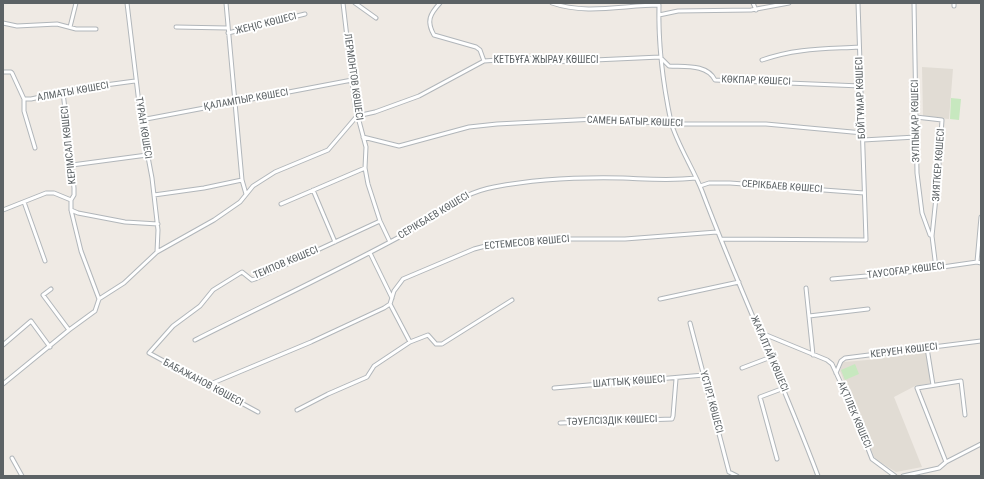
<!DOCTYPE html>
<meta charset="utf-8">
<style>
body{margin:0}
#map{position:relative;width:984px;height:479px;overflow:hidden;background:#efeae4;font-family:"Roboto Condensed",sans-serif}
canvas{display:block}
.frame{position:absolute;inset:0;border:4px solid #5c6265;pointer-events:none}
</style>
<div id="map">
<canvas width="984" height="479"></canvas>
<div class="frame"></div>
</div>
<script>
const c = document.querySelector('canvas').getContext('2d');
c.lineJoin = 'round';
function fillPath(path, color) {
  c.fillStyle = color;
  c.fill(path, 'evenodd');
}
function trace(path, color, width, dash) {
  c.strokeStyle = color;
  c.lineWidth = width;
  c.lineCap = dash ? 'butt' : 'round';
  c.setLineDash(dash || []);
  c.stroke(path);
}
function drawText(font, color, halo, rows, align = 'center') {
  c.font = font + ' "Roboto Condensed",sans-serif';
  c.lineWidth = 4;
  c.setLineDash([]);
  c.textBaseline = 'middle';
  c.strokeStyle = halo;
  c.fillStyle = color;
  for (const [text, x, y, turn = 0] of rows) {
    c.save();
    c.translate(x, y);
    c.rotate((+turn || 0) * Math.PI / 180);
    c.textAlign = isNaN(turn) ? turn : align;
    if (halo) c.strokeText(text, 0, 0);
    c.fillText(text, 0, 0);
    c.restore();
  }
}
fillPath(new Path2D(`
 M 922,67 L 953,69 L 949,119 L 923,117 Z
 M 926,351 L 932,383 L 915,386 L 894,397 L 922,467 L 896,472 L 875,459 L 840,371 L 843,362 L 879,359 Z`), '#e1dcd4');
fillPath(new Path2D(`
 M 951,98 L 961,99 L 959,120 L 950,119 Z
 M 855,364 L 859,374 L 845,380 L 841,370 Z`), '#c7e8bf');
const minor = new Path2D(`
 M 127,3 L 141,120 L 152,178 L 158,230 L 157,252
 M 226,3 L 242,180 L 246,194
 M 343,3 L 355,106 L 366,147 L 365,168 L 368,184 L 380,221 L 390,242
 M 355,3 L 376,18
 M 440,3 C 430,14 426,21 434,35 L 476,47 L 480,50 L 484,61
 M 552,3 C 586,15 624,5 659,5 C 658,45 663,84 671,122 C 676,142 694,170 702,191 C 738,287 782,380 818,476
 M 753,3 L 756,10
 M 914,3 L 917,173 L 922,213 L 930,235 L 932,236
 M 954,6 L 954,3
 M 659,15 L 678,11 L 751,10 L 789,3
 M 3,23 L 17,26 L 57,24 L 76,29 L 96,29
 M 70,27 L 76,3
 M 176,27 L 227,28
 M 228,33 L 305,14
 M 660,57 L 669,66 C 685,67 707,64 715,80 L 861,86
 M 762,60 C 796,48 825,49 859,47
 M 3,72 L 11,72 L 12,73 L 24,99
 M 24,99 L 31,99 L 83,88 L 135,81
 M 24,99 L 24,111 L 35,148
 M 916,117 L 942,120 L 938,178 L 932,236 L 936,268
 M 141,120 L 352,80
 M 363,137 L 399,146 L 469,127 L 497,124 L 596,119 L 672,124 L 766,124 L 863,133
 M 863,140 L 916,137
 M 72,165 L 147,155
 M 700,186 L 709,183 L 730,183 L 864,193
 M 313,190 L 335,242
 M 154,195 L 204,188 L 242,180
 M 24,202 L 45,261
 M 281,204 L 365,168
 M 3,210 L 46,193 L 54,193 L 71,200
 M 71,210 L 78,213 L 125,222 L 158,224
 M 721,239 L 866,240 L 858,3
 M 370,253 L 392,298
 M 977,262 L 981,217
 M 832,279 L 901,273 L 977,262 L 981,263
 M 806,288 L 813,355
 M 51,289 L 43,295 L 69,330
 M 99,299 L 124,283 L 157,252 L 214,220 L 240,202 L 253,186 L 275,172 L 328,150 L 357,116 L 375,112 L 419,96 L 484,61 L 527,58 L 551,62 L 660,57
 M 660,299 L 739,282
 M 390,304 L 410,342
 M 809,316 L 868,309
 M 690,323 L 729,472 L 737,476
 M 759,332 L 827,360 L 832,364 L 852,407 L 872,459 L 895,476
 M 195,340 C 264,305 335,272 403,235 C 413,230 421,222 431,216 C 449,204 471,191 494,187 C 536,179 580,177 623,178 C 649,179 670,181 696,178
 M 3,345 L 31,321 L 50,347
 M 927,348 L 933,385
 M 742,368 L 771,357
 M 836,373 L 841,361 L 845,358 L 981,341
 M 3,384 L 69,330 L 95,311 L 99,299 L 81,251 L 71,210 L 71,200 L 74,195 L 74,188 L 63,92
 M 208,385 L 311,342 L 384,308 L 390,304 L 394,291 L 403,279 L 474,249 L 493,244 L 558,239 L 625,239 L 717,232
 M 554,388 L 704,375
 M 297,410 L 328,394 L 367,377 L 374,366 L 410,342 L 428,335 L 436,344 L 442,344 L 512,300
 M 258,412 L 149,353 L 173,326 L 200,306 L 213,290 L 242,272 L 252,280 L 255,279 L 380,221
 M 560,423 L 672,419 L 673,416 L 676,379
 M 12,458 L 22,476
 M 777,459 L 760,397 L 784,388
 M 946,462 L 917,388 L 961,381 L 965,415
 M 903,476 L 939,468 L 946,462 L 981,444`);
trace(minor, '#b1b6ba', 5);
trace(minor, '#fff', 3);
drawText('10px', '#5c6265', '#fff', [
 ["ЖЕҢІС КӨШЕСІ",266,24,-14],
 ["КЕТБҰҒА ЖЫРАУ КӨШЕСІ",546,60],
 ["ЛЕРМОНТОВ КӨШЕСІ",353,77,82],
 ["КӨКПАР КӨШЕСІ",756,81,2],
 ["АЛМАТЫ КӨШЕСІ",73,92,-10],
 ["БОЙТҰМАР КӨШЕСІ",861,98,-92],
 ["ҚАЛАМПЫР КӨШЕСІ",246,100,-10],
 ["ЗҰЛПЫҚАР КӨШЕСІ",916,121,-91],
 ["САМЕН БАТЫР КӨШЕСІ",635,122,2],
 ["ТҰРАН КӨШЕСІ",143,128,81],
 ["КЕРІМСАЛ КӨШЕСІ",69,145,-96],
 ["ЗИЯТКЕР КӨШЕСІ",939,165,-86],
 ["СЕРІКБАЕВ КӨШЕСІ",782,187,4],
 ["СЕРІКБАЕВ КӨШЕСІ",434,216,-31],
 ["ЕСТЕМЕСОВ КӨШЕСІ",527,243,-5],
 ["ТЕИПОВ КӨШЕСІ",286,263,-23],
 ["ТАУCОҒАР КӨШЕСІ",906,271,-7],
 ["КЕРУЕН КӨШЕСІ",904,351,-7],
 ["ЖАҒАЛТАЙ КӨШЕСІ",769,354,67],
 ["ШАТТЫҚ КӨШЕСІ",629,382,-4],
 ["БАБАЖАНОВ КӨШЕСІ",203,383,28],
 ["ҮСТІРТ КӨШЕСІ",711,402,75],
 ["АҚТІЛЕК КӨШЕСІ",854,415,67],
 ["ТӘУЕЛСІЗДІК КӨШЕСІ",612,421,-2]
]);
</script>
